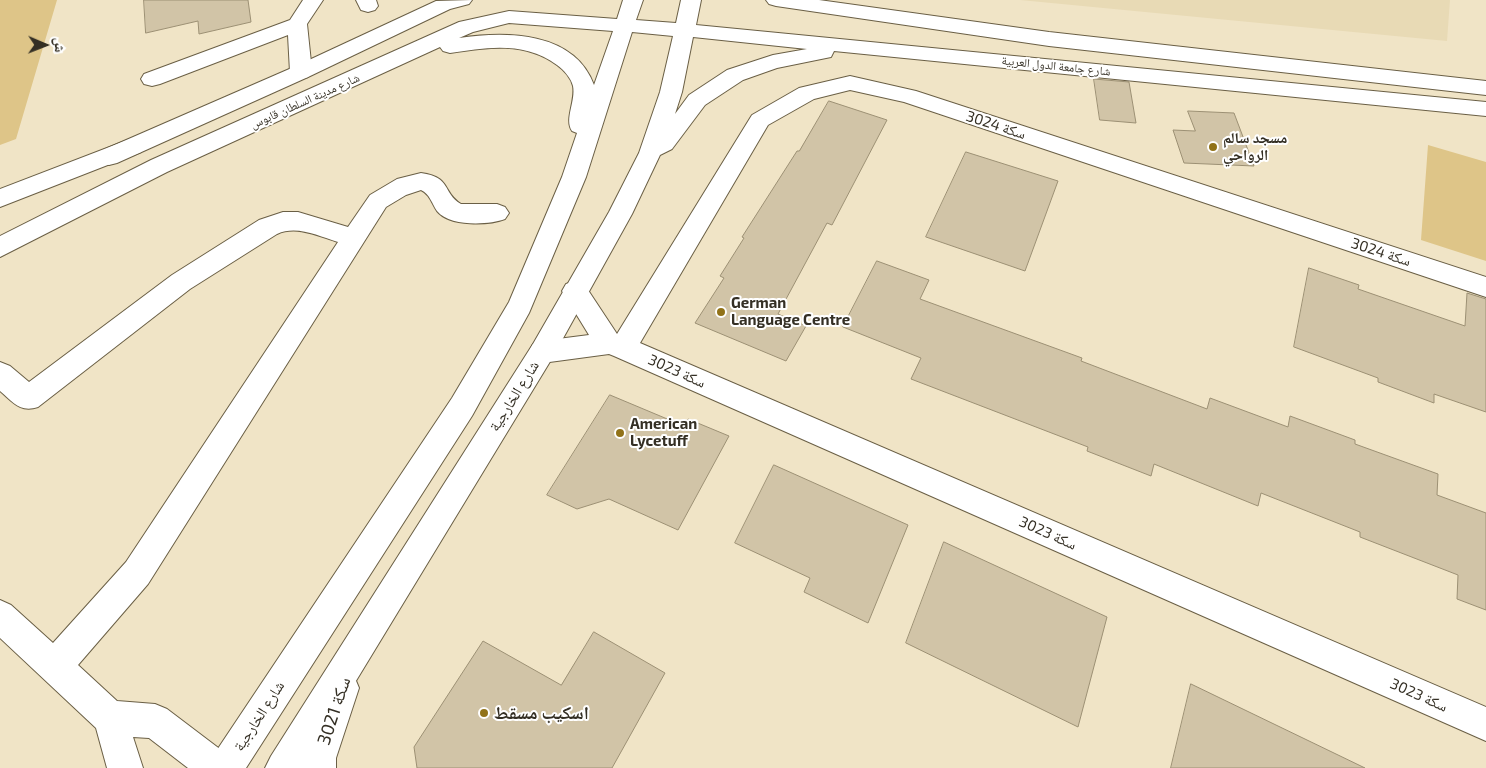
<!DOCTYPE html>
<meta charset="utf-8">
<style>
body{margin:0}
#map{position:relative;width:1486px;height:768px;overflow:hidden;background:#f0e4c6;font-family:"Exo 2","Noto Naskh Arabic",sans-serif}
canvas{display:block}
.north{position:absolute;left:20px;top:20px;width:50px;height:50px;-webkit-text-stroke:4px #fff;paint-order:stroke;rotate:91deg;font-size:14px;font-weight:700;line-height:20px;text-align:center;color:#342f24}
.north::after{content:'';display:block;margin:auto;width:18px;height:22px;background:#342f24;clip-path:polygon(50% 0,100% 100%,50% 72%,0 100%)}
</style>
<div id="map">
<canvas width="1486" height="768"></canvas>
<div class="north">ش</div>
</div>
<script>
const c = document.querySelector('canvas').getContext('2d');
c.lineJoin = 'round';
function fillPath(path, color) {
  c.fillStyle = color;
  c.fill(path, 'evenodd');
}
function trace(path, color, width, dash) {
  c.strokeStyle = color;
  c.lineWidth = width;
  c.lineCap = dash ? 'butt' : 'round';
  c.setLineDash(dash || []);
  c.stroke(path);
}
function drawText(font, color, halo, rows, align = 'center') {
  c.font = font + ' "Exo 2","Noto Naskh Arabic",sans-serif';
  c.lineWidth = 4;
  c.setLineDash([]);
  c.textBaseline = 'middle';
  c.strokeStyle = halo;
  c.fillStyle = color;
  for (const [text, x, y, turn = 0] of rows) {
    c.save();
    c.translate(x, y);
    c.rotate((+turn || 0) * Math.PI / 180);
    c.textAlign = isNaN(turn) ? turn : align;
    if (halo) c.strokeText(text, 0, 0);
    c.fillText(text, 0, 0);
    c.restore();
  }
}
fillPath(new Path2D(`
 M 1020,0 L 1450,0 L 1447,41 Z`), '#e8dab5');
fillPath(new Path2D(`
 M 0,0 L 57,0 L 16,139 L 0,145 Z
 M 1428,145 L 1486,162 L 1486,261 L 1421,240 Z`), '#dec588');
const building = new Path2D(`
 M 144,0 L 248,0 L 251,22 L 199,34 L 198,21 L 146,33 Z
 M 1094,79 L 1129,82 L 1136,123 L 1100,120 Z
 M 829,101 L 887,120 L 832,225 L 827,223 L 778,314 L 806,326 L 786,361 L 695,323 L 724,278 L 720,276 L 744,238 L 742,237 L 797,151 L 799,151 Z
 M 1188,111 L 1234,113 L 1254,166 L 1184,163 L 1173,130 L 1195,131 Z
 M 966,152 L 1058,181 L 1025,271 L 926,237 Z
 M 877,261 L 929,280 L 920,299 L 1082,358 L 1081,361 L 1207,409 L 1210,398 L 1288,427 L 1290,416 L 1355,440 L 1355,444 L 1438,474 L 1437,495 L 1486,513 L 1486,610 L 1457,599 L 1458,575 L 1360,537 L 1360,532 L 1261,493 L 1258,506 L 1154,464 L 1151,476 L 1087,451 L 1088,447 L 911,379 L 921,358 L 843,327 Z
 M 1309,268 L 1359,285 L 1358,289 L 1465,326 L 1467,293 L 1486,299 L 1486,412 L 1434,394 L 1434,403 L 1378,382 L 1378,378 L 1294,347 Z
 M 610,395 L 684,426 L 688,419 L 729,436 L 678,530 L 609,499 L 577,509 L 547,495 Z
 M 774,465 L 908,525 L 868,623 L 804,592 L 810,578 L 735,543 Z
 M 944,542 L 1107,617 L 1078,727 L 906,643 Z
 M 594,632 L 665,673 L 612,768 L 417,768 L 414,747 L 483,641 L 561,685 Z
 M 1191,684 L 1365,768 L 1171,768 Z`);
fillPath(building, '#d1c4a7');
trace(building, '#9c9074', 1);
const minor = new Path2D(`
 M 303,0 L 323,0 L 307,24 L 312,72 L 308,77 L 301,79 L 294,77 L 290,72 L 288,35 L 160,84 L 152,86 L 144,84 L 141,79 L 144,74 L 290,20 Z
 M 356,0 L 376,0 L 378,6 L 375,10 L 368,12 L 361,10 Z
 M 850,76 L 916,91 L 1486,277 L 1486,297 L 904,102 L 850,90 L 814,99 L 768,125 L 640,343 L 1486,707 L 1486,741 L 614,356 L 609,354 L 542,363 L 533,360 L 529,352 L 533,344 L 542,341 L 589,335 L 562,291 L 566,284 L 575,281 L 584,284 L 617,334 L 752,115 L 799,88 Z
 M 421,173 C 452,177 442,193 461,204 L 497,204 L 505,207 L 509,213 L 505,219 C 489,225 450,227 437,211 C 432,204 430,194 421,190 L 406,195 L 386,207 L 148,584 L 78,665 L 117,701 L 155,704 L 167,709 L 229,756 L 235,768 L 188,768 L 149,738 L 133,737 L 143,768 L 107,768 L 96,728 L 0,638 L 0,600 L 11,605 L 53,643 L 126,562 L 338,242 C 318,236 297,225 277,234 L 190,289 L 38,407 C 20,413 13,402 0,391 L 0,362 L 10,366 L 29,382 L 172,275 L 259,220 L 283,212 L 298,212 L 348,227 L 370,195 L 397,179 Z
 M 342,671 L 354,676 L 359,688 L 336,758 L 336,768 L 300,768 L 300,758 L 330,676 Z`);
const major = new Path2D(`
 M 472,0 L 469,4 L 450,9 L 308,77 L 117,163 L 109,165 L 101,163 L 98,157 L 101,151 L 294,67 L 436,1 Z
 M 623,0 L 643,0 L 636,20 L 676,23 L 681,0 L 701,0 L 696,25 L 1486,102 L 1486,116 L 834,51 L 831,57 L 777,68 L 743,80 L 705,105 L 672,149 L 660,155 L 632,214 L 551,360 L 303,768 L 265,768 L 271,756 L 533,344 L 609,212 L 639,153 L 660,92 L 673,36 L 632,32 L 586,177 L 529,313 L 472,416 L 246,768 L 207,768 L 213,756 L 452,398 L 509,302 L 562,177 L 577,133 L 572,131 C 564,119 576,101 573,86 C 571,78 564,70 557,65 C 525,41 487,47 450,53 L 443,51 L 440,47 L 167,172 L 0,257 L 0,236 L 151,160 L 459,22 L 509,11 L 617,19 ZM 509,23 L 613,31 L 594,85 C 574,31 506,31 459,38 L 473,32 ZM 693,37 L 807,49 L 773,55 L 727,70 L 689,95 L 675,114 L 682,92 Z
 M 766,0 L 819,0 L 1049,32 L 1486,81 L 1486,95 L 1049,46 L 776,6 L 769,4 Z`);
const highway = new Path2D(`
 M 133,138 L 141,140 L 144,146 L 141,152 L 0,207 L 0,189 Z`);
trace(minor, '#6a5f45', 2);
trace(major, '#6a5f45', 2);
trace(highway, '#6a5f45', 2);
fillPath(minor, '#fff');
fillPath(major, '#fff');
fillPath(highway, '#fff');
for (const [x, y, r, color] of [
 [1213,147,5,"#917218"],
 [721,312,5,"#917218"],
 [620,433,5,"#917218"],
 [484,713,5,"#917218"]
]) {
  const dot = new Path2D();
  dot.arc(x, y, r, 0, 2 * Math.PI);
  c.fillStyle = color;
  c.fill(dot);
  trace(dot, '#fff', 2);
}
drawText('12px', '#342f24', '#fff', [
 ["شارع جامعة الدول العربية",1056,66,6],
 ["شارع مدينة السلطان قابوس",305,101,-24]
]);
drawText('15px', '#342f24', '#fff', [
 ["سكة 3024",996,125,18],
 ["سكة 3024",1381,252,18],
 ["سكة 3023",677,371,24],
 ["شارع الخارجية",514,396,-58],
 ["سكة 3023",1048,533,24],
 ["سكة 3023",1419,695,24],
 ["شارع الخارجية",259,716,-57]
]);
drawText('bold 15px', '#342f24', '#fff', [
 ["مسجد سالم",1223,138],
 ["الرواحي",1223,155],
 ["German",731,303],
 ["Language Centre",731,320],
 ["American",630,424],
 ["Lycetuff",630,441]
], 'left');
drawText('18px', '#342f24', '#fff', [
 ["سكة 3021",334,711,-72]
]);
drawText('bold 18px', '#342f24', '#fff', [
 ["اسكيب مسقط",494,713]
], 'left');
</script>
